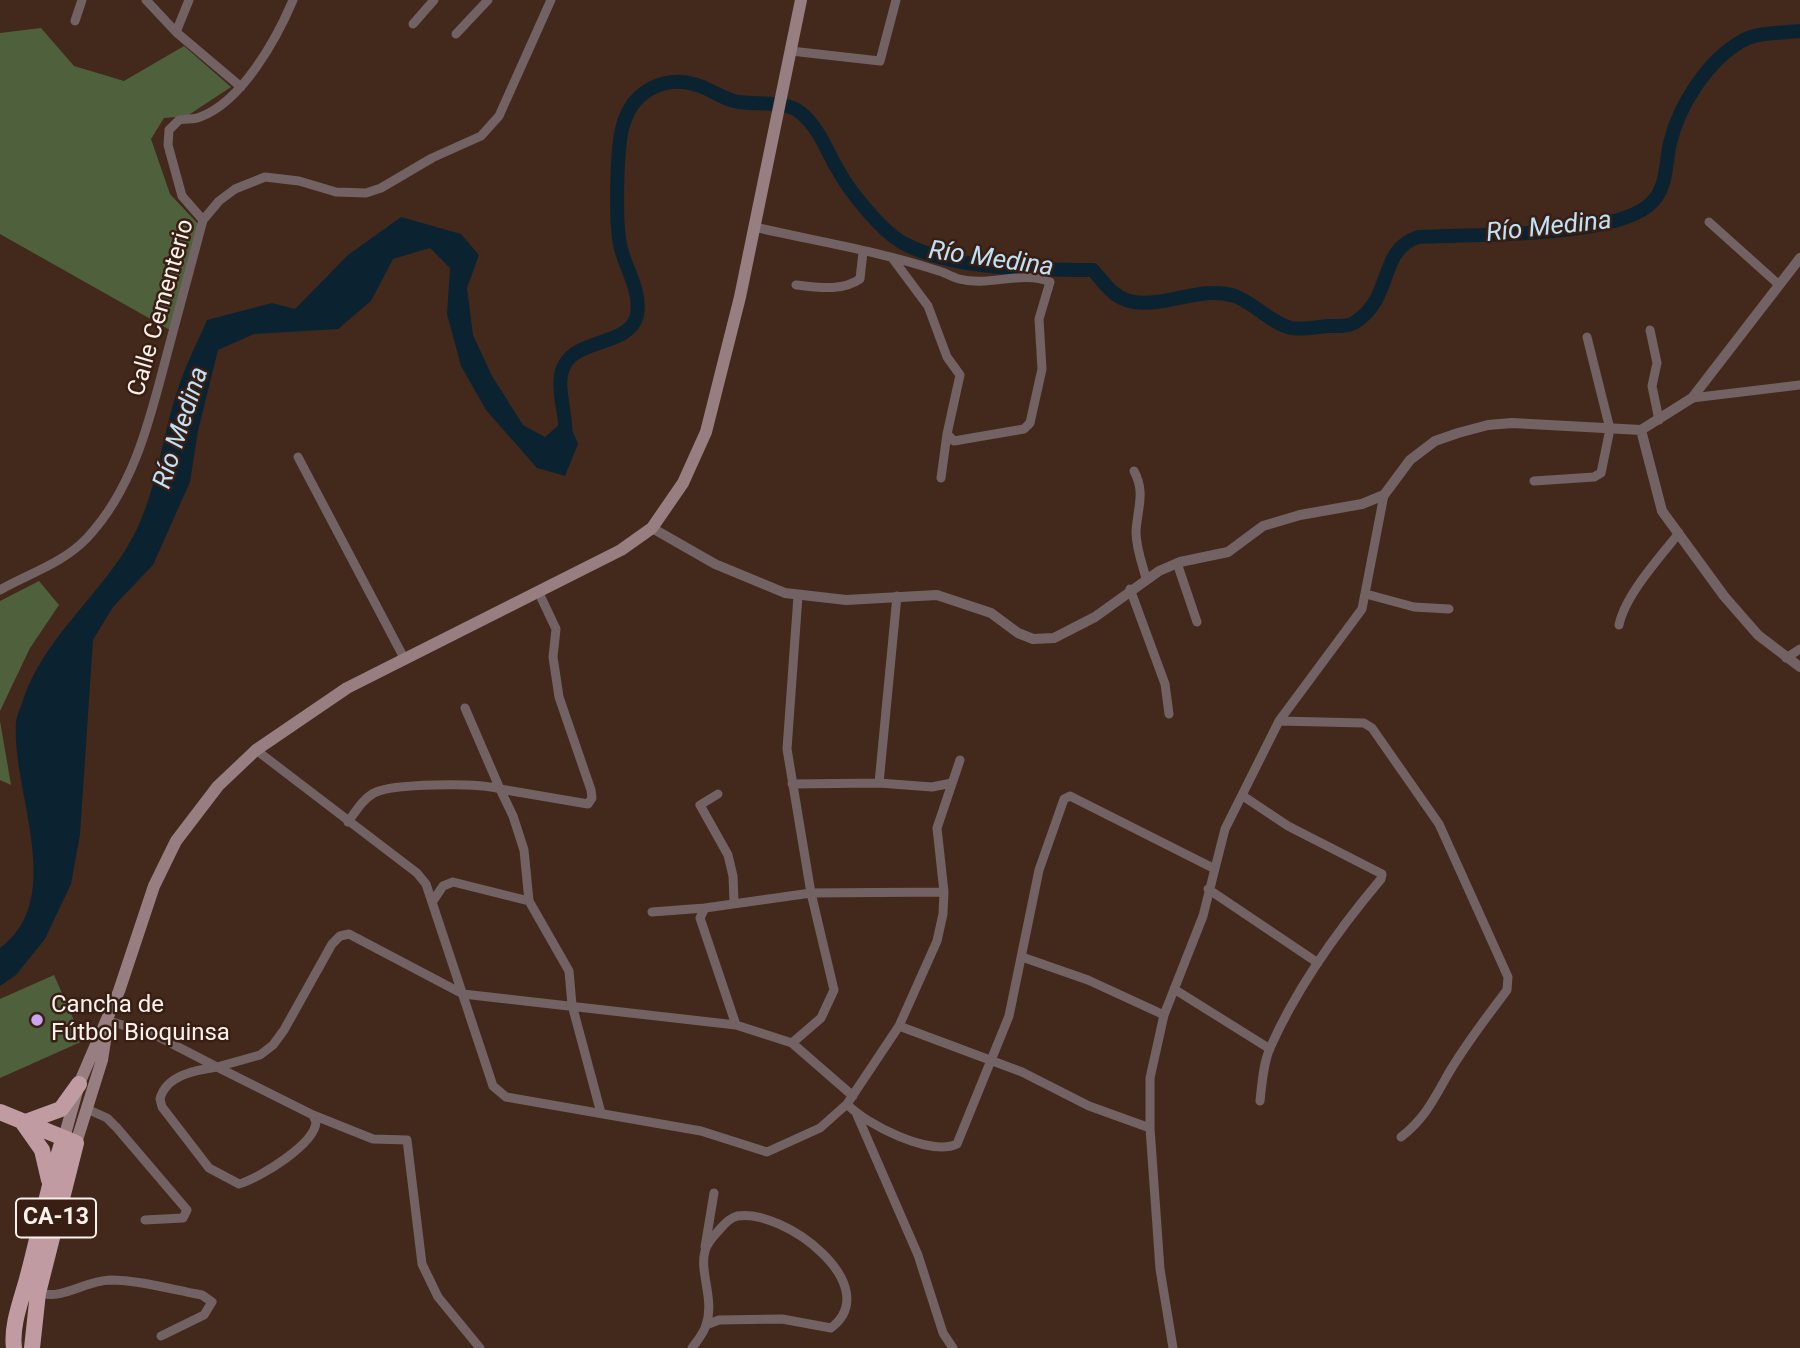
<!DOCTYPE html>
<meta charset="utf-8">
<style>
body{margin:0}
canvas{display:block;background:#43281c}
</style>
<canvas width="1800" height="1348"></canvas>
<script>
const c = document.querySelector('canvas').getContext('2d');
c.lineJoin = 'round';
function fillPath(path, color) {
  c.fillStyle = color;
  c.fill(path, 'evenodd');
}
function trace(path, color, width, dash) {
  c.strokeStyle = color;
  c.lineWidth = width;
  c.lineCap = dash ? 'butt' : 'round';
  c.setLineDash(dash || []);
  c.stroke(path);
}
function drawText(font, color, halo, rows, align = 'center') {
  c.font = font + ' Roboto,sans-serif';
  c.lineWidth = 5;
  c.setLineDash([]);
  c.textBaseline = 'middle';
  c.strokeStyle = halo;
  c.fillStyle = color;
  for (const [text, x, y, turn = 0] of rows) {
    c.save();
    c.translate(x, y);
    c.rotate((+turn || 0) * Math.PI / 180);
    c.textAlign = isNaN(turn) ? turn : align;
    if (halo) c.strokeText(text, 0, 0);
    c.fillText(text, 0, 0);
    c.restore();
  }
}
fillPath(new Path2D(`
 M 41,28 L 74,66 L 124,81 L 184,46 L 231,87 L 187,116 L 164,118 L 151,139 L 170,194 L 199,225 L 170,330 L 0,234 L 0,33 Z
 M 39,581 L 59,605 L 30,648 L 0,711 L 0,601 Z
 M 0,721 L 11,785 L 0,780 Z
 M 54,975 L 83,1041 L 0,1078 L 0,999 Z`), '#4f603c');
fillPath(new Path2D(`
 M 401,217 L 461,234 L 479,255 L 467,288 L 473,335 L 492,376 L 523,425 L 545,437 L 567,418 L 578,444 L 565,476 L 537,468 L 486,410 L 461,366 L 447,314 L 450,268 L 430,248 L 393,259 L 371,301 L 338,329 L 254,334 L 218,350 L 198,431 L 190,482 L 153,565 L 113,607 L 93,640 L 80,835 L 71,884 L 45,939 L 16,975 L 0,986 L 0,948 C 68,898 11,791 16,722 C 17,714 22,705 24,697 C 45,639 94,600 126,549 C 158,498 160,438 180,383 C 187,362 198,341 207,320 L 272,303 L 295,309 L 348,255 Z`), '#0b2330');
trace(new Path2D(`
 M 565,437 C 568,414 553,384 565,364 C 578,339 631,345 637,315 C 641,291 627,271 621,249 C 615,226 616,144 624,122 C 635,89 667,74 700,86 C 711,90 722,98 734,101 C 754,106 784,99 801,113 C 820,129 826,150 838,170 C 850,192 883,233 905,244 C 954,270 1038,270 1093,270 C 1105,284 1114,299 1134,302 C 1167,307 1202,285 1235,296 C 1254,303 1271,323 1291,328 C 1301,330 1317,327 1328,326 C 1337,326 1347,327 1354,323 C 1395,297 1377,251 1418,237 C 1474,234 1607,238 1648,206 C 1668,190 1665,165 1670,143 C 1679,105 1708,60 1742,41 C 1757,32 1783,33 1800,31`), '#0b2330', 14);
trace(new Path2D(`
 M 146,0 L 176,32 L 241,87
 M 75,21 L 82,0
 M 413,24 L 434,0
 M 176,32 L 189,0
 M 456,34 L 488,0
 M 791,51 L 880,61 L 896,0
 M 203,220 L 182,196 L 168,145 L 169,130 L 179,120 C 186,118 194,120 200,117 C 242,102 277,38 293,0
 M 1709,222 L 1777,283
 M 754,227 C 815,241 879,251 939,271 C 946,273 952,277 959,279 C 989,287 1022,270 1050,282 L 1039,319 L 1042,369 L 1030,423 L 1024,429 L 954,441 L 947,434 L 960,375 L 947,357 L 928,306 L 893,259
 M 796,285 C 817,287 841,292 860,279 L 863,252
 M 1650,330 L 1657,363 L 1652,386 L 1659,420
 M 1692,398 L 1800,385
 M 298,457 L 404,658
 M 1134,471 C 1146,493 1137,509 1136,532 C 1136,548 1142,563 1146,578
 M 941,478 L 947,434
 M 1534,481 L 1594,477 L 1601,473 L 1610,429 L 1587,337
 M 1177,563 L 1197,622
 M 1130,589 L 1165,684 L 1169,714
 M 0,590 C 30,573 62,564 87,538 C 134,488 150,419 167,354 C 179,310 191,265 203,220 L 219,201 L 235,189 L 265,177 L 299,181 L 336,192 L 366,193 L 381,188 L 432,158 L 481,136 L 499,116 L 551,0
 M 1366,594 L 1414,607 L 1449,609
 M 1619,625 C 1625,595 1660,557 1679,533
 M 1786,658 L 1800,649
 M 465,708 L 500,789 L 588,804 L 592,798 L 591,790 L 559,697 L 553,657 L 556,629 L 538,591
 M 1279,721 L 1364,723 L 1372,728 L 1439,824 L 1508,977 L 1507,990 C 1486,1018 1464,1046 1447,1076 C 1433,1101 1424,1119 1401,1137
 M 256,750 L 417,873 L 426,884 L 493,1086 L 506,1097 L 701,1131 L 767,1152 L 820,1128 L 847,1104 L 899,1026 L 937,941 L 943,914 L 944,892 L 937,828 L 960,760
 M 879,783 L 932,787 L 952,783
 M 792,784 L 879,783 L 897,596
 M 718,794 L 700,805 L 728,855 L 733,876 L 734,902
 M 1243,796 L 1288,826 L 1382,874 L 1381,879 C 1338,930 1297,987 1270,1048 C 1263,1064 1262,1084 1260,1101
 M 348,822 C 356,811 363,799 374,793 C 393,783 478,783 500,789 L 513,816 L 524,850 L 529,901 L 569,971 L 572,1005 L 601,1113
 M 1208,889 L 1318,963
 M 433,901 L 443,886 L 453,882 L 529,901
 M 652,912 L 705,908
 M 1022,957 L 1088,980 L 1164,1015
 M 1174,989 L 1270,1049
 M 106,1020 L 155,1035 L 217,1067 L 260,1055 L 273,1045 L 284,1030 L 332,944 L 340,936 L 349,934 L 463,994 L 736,1025 L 792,1043 L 853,1096
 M 736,1025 L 700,918 L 705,908 L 811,893 L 944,892
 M 899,1026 L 1022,1072 L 1089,1106 L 1150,1128
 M 792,1043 L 821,1018 L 834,990 L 811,893 L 787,749 L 798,596
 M 217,1067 L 313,1115 L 316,1122 C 315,1144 260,1178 239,1184 L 209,1168 L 162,1107 L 160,1099 C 166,1075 196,1070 217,1067 Z
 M 847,1104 C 865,1124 931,1157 957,1144 L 1009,1016 L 1039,870 L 1064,799 L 1070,796 L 1213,868
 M 87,1109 L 107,1118 L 117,1128 L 187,1210 L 183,1218 L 145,1220
 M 313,1115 L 373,1139 L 407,1140 L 422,1264 L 438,1297 L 480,1348
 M 857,1115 L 918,1255 L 943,1333 L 953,1348
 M 705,1247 L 714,1193
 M 38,1293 C 65,1300 83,1281 110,1280 C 140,1280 173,1290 202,1295 L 212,1302 L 204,1315 L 161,1336
 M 692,1348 C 697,1341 704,1333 706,1325 C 715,1300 699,1272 705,1251 C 707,1242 715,1235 720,1229 C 725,1223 730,1218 737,1216 C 784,1208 886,1286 831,1328 L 782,1319 L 719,1320 L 706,1325
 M 1173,1348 L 1160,1269 L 1150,1128 L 1150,1078 L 1164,1015 L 1203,916 L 1225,829 L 1279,721 L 1362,609 L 1384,495`), '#726264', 9);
trace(new Path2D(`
 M 1641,430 L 1662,511 L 1724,596 L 1758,635 L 1800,667
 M 652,528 L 715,564 L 785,593 L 846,600 L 937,595 L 991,613 L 1018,633 L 1033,639 L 1054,638 L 1095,617 L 1159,571 L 1180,562 L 1228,552 L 1263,526 L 1300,515 L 1362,504 L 1384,495 L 1410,460 L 1435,441 L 1458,433 L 1488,425 L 1512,423 L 1641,430 L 1692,398 L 1800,258`), '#726264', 10);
trace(new Path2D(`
 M 64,1138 L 79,1084 L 119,991 L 154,886 L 176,841 L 218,786 L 256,750 L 347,688 L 621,550 L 652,528 L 683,483 L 706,432 L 740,297 L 801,0
 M 76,1143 L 102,1060 L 107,1028`), '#977e81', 12);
trace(new Path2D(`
 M 0,1112 L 76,1143 L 38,1293 L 32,1348
 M 23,1123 L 61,1109 L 79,1084
 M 23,1123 L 42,1150 L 49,1180
 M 14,1348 C 11,1326 21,1301 27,1279 C 40,1232 48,1184 64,1138`), '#c09ca2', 16);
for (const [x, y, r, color] of [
 [37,1020,7,"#c8a5ef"]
]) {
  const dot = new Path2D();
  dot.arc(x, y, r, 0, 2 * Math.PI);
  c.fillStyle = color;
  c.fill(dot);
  trace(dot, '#381e13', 2.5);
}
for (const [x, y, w] of [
 [56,1218,80]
]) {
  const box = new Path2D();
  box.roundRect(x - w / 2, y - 19.5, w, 39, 5);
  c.fillStyle = '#381e13';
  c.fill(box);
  trace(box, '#fdf2ed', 2);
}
drawText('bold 23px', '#fdf2ed', null, [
 ["CA-13",56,1218]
]);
drawText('24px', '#fdf2ed', '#381e13', [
 ["Calle Cementerio",162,308,-74]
]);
drawText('24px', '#fdf2ed', '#381e13', [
 ["Cancha de",51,1006],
 ["Fútbol Bioquinsa",51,1034]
], 'left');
drawText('italic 26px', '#bde3fa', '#381e13', [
 ["Río Medina",1549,228,-6],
 ["Río Medina",991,260,8],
 ["Río Medina",182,428,-72]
]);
</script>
